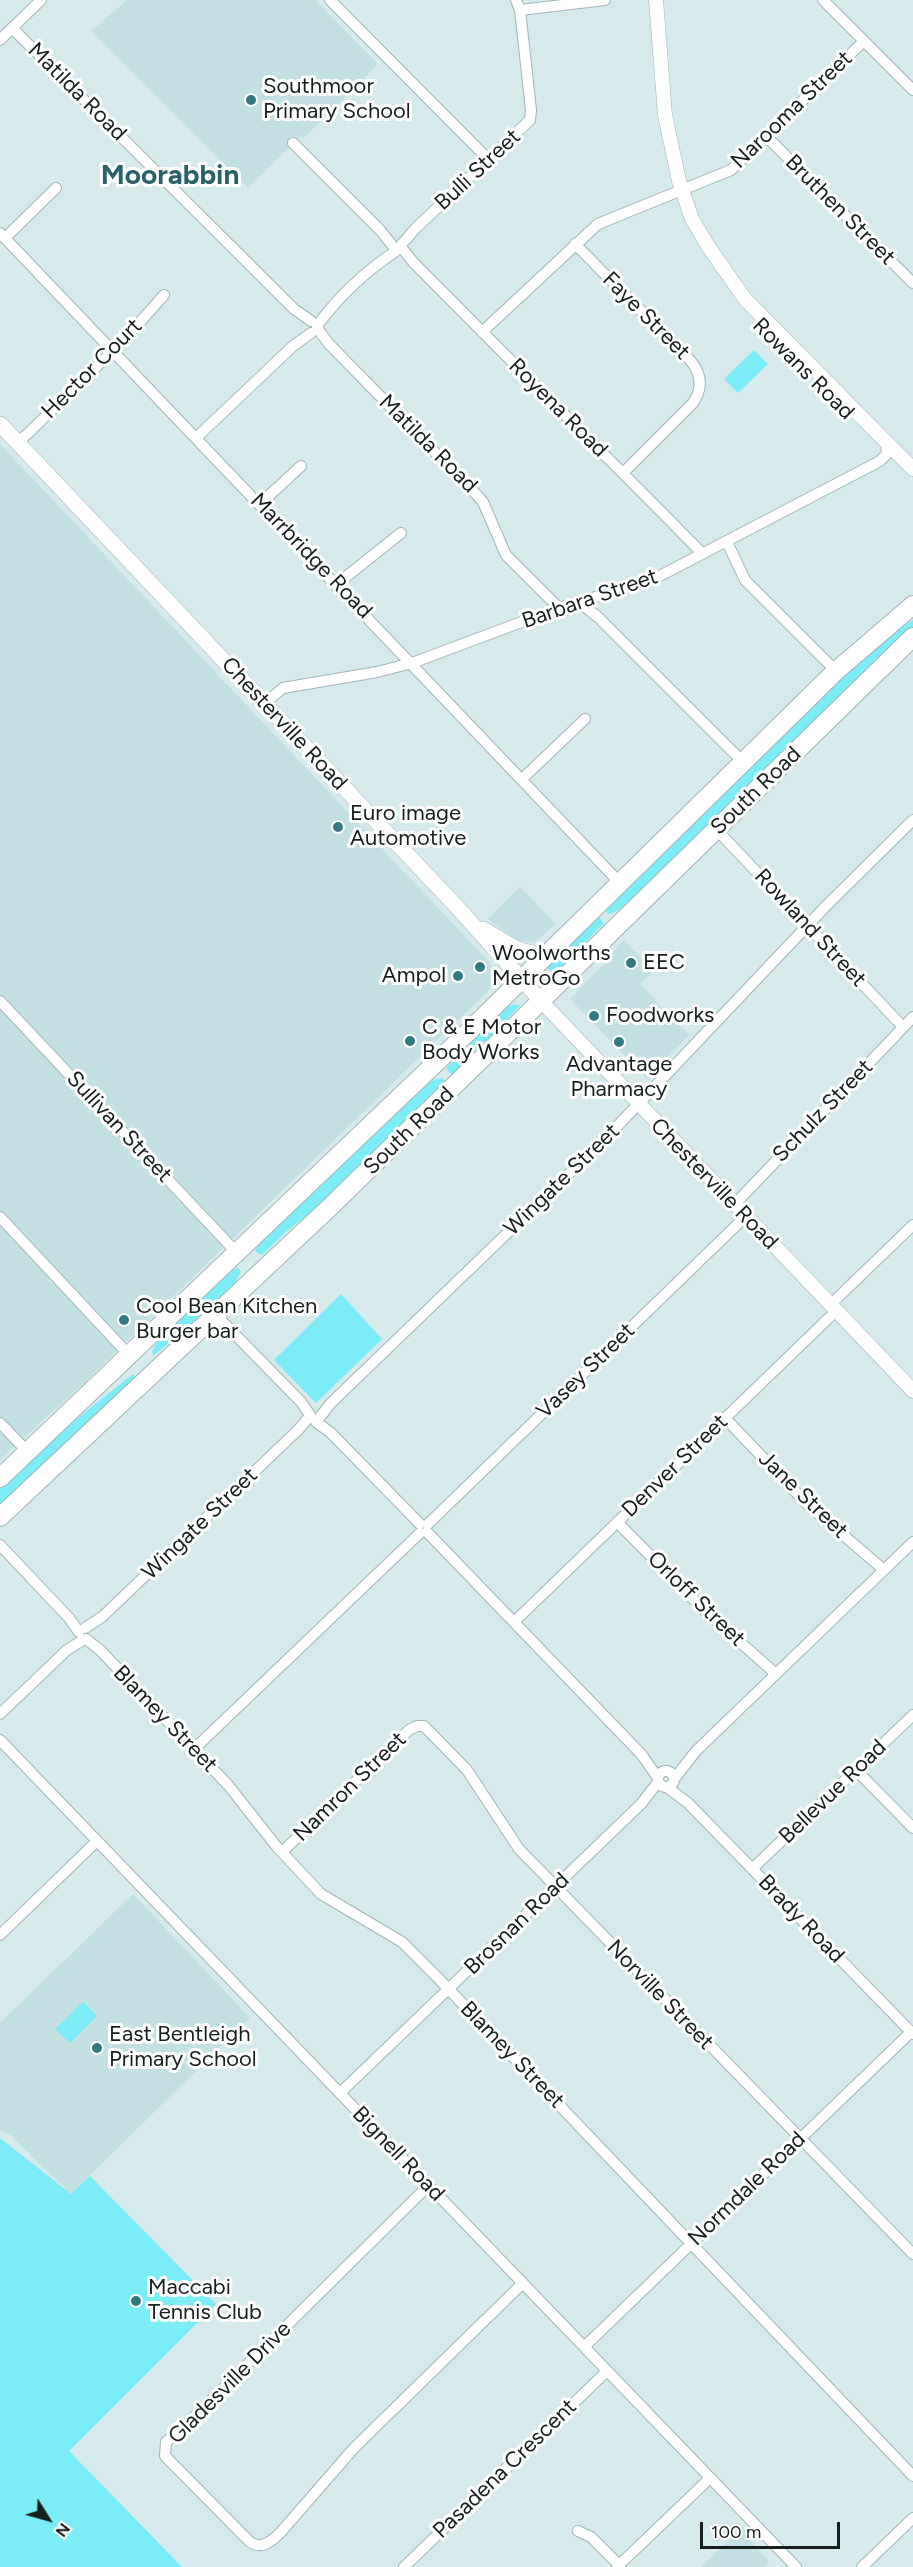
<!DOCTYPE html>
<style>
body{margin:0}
#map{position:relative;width:913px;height:2567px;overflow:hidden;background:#d6eaec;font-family:Figtree,sans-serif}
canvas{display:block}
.north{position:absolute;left:18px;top:2489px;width:60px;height:60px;-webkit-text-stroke:4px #fff;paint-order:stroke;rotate:127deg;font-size:16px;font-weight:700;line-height:24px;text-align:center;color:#171e1e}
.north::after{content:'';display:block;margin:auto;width:21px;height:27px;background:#171e1e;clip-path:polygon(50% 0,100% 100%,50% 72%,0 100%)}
.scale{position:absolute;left:700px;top:2522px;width:140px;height:27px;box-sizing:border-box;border:3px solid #171e1e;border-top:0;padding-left:8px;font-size:18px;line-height:21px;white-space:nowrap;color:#171e1e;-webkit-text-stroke:4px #fff;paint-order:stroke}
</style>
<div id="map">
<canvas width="913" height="2567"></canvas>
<div class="north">N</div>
<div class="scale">100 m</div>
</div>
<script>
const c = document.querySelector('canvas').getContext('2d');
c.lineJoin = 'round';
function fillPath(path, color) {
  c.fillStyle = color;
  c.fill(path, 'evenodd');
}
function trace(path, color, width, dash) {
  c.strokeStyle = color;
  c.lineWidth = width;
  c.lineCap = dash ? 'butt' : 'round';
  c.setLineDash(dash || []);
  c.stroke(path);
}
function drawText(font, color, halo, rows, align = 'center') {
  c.font = font + ' Figtree,sans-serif';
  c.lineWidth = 6;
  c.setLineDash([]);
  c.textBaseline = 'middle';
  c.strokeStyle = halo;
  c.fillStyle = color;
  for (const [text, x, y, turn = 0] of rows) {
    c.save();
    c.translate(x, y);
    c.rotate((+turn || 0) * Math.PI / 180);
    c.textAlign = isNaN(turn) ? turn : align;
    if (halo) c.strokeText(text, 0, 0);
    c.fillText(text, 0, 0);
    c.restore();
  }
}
fillPath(new Path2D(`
 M 127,0 L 315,0 L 378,64 L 304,138 L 300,137 L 248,188 L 91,31 Z
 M 0,444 L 491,964 L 490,989 L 85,1382 L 0,1460 Z
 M 520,887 L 556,924 L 535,942 L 519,941 L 488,919 Z
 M 624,940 L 654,971 L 638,986 L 642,986 L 689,1035 L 647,1079 L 570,999 L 607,961 L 609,956 Z
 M 133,1894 L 250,2018 L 71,2194 L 10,2135 L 0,2129 L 0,2023 Z
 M 743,2527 L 749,2539 L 769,2561 L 765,2567 L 701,2567 Z`), '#c3e0e3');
fillPath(new Path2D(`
 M 754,350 L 768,364 L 738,393 L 724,379 Z
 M 913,620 L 913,629 L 666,869 L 617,911 L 609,914 L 606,912 L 608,906 L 867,652 Z
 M 596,914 L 604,923 L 555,973 L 546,968 Z
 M 509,1005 L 520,1005 L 454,1076 L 447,1070 L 447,1067 Z
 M 442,1078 L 444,1079 L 441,1090 L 333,1195 L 288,1230 L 263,1254 L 259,1254 L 255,1251 L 260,1241 L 385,1120 L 433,1080 Z
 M 238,1268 L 241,1271 L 230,1293 L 153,1356 L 152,1351 L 161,1337 L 229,1271 Z
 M 341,1294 L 382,1339 L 316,1403 L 274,1360 Z
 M 133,1374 L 136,1377 L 0,1508 L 0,1487 L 70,1424 Z
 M 83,2002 L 97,2016 L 70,2043 L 55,2029 Z
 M 0,2138 L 71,2194 L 90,2176 L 216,2304 L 69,2451 L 182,2567 L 0,2567 Z`), '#7cecf7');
const minor = new Path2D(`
 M 330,0 L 489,160
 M 823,0 L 913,90
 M 520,10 L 605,0
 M 12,28 L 294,309 L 311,321
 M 0,40 L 41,0
 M 766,136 L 913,283
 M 293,143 L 380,230 L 392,245
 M 0,233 L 619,882
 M 5,238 L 56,188
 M 575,244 L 690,360 C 702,374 703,388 693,403 L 623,473
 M 401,245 L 416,228 L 530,120 L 531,110 L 520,10 L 516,0
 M 401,247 L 413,262 L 703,554
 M 317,326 C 338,297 366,271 396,251
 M 317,328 L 329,344 L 476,494 L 483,502 L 506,555 L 559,608
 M 482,332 L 598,224 L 731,170 L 864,41
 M 196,438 L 293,346 L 311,333
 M 18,443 L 125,339 L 164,295
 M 261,503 L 301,466
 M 727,542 L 745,580 L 836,671
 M 337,584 L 401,533
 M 578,601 L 599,618 L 743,762
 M 265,703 L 283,688 L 377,672 L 412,663 L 559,608 L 652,580 L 880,461 L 887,454 L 886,441
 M 522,779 L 585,719
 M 717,830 L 903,1027
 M 0,1001 L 237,1253
 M 734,1205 L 913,1017
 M 0,1217 L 130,1356
 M 830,1305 L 913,1225
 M 216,1315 L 301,1402 L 310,1415
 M 320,1417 L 330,1404 L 607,1137 L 826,906 L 913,820
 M 725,1418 L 807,1504 L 884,1570
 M 316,1422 L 330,1432 L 420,1524
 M 0,1423 L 28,1452
 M 617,1522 L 706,1612 L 776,1674
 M 428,1524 L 745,1217
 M 427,1532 L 642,1755 L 658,1778
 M 0,1545 L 69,1618 L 79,1632
 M 514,1622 L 836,1311
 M 85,1628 L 102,1617 L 298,1430 L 310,1416
 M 86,1639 L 100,1650 L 228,1785 L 277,1847 L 321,1894 L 402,1942 L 437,1977 L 913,2476
 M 0,1714 L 67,1650 L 83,1640
 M 0,1740 L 796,2567
 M 193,1750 L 420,1533
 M 856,1770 L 913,1828
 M658 1779a8 8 0 1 1 16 0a8 8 0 1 1-16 0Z
 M 675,1778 L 696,1751 L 913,1542
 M 668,1788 L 688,1803 L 913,2034
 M 282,1852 L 409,1730 L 417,1726 L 424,1726 L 467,1770 L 519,1849 L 913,2254
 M 752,1869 L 913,1715
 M 0,1935 L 97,1841
 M 340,2093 L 641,1804 L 658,1782
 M 429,2185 L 182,2429 L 166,2442 L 165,2456 L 250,2542 C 262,2550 272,2541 281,2532 L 354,2448 L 523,2283
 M 584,2347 L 911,2032
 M 578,2531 L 591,2537 L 619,2565
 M 404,2567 L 607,2371
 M 617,2567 L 710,2478
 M 862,2567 L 913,2518`);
const tertiary = new Path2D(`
 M 656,0 L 665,115 L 679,181 L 692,219 L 708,246 L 745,299 L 913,469
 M 542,1002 L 913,1391`);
const secondary = new Path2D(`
 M 0,424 L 458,908 L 542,1002
 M 483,929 L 517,949 L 543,956`);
const trunk = new Path2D(`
 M 0,1478 L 466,1034 L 836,671 L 913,605
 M 0,1517 L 329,1208 L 913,637`);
trace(minor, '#a3b6b7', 12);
trace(tertiary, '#a3b6b7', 15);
trace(secondary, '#a3b6b7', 16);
trace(trunk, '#a3b6b7', 20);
trace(minor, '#fff', 10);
trace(tertiary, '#fff', 14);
trace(secondary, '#fff', 15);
trace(trunk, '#fff', 18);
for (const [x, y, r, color] of [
 [251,100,6,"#327a81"],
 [338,827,6,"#327a81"],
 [631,963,6,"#327a81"],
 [480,967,6,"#327a81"],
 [458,976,6,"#327a81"],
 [594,1016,6,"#327a81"],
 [410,1041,6,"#327a81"],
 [619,1042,6,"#327a81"],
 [124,1320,6,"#327a81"],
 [97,2048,6,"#327a81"],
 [136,2301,6,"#327a81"]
]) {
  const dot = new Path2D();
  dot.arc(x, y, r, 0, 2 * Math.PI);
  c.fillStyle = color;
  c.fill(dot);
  trace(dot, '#fff', 2);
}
drawText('22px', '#171e1e', '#fff', [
 ["Southmoor",263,87],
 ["Primary School",263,112],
 ["Euro image",350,814],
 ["Automotive",350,839],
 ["Woolworths",492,954],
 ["MetroGo",492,979],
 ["EEC",643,963],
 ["Ampol",446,976,"right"],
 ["Foodworks",606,1016],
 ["C & E Motor",422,1028],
 ["Body Works",422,1053],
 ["Advantage",619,1065,"center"],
 ["Pharmacy",619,1090,"center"],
 ["Cool Bean Kitchen",136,1307],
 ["Burger bar",136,1332],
 ["East Bentleigh",109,2035],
 ["Primary School",109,2060],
 ["Maccabi",148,2288],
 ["Tennis Club",148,2313]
], 'left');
drawText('22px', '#171e1e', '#fff', [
 ["Matilda Road",77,92,45],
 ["Narooma Street",792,110,-44],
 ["Bulli Street",478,170,-43],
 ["Bruthen Street",840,210,45],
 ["Faye Street",646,316,45],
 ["Hector Court",92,369,-45],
 ["Rowans Road",803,369,45],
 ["Royena Road",558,408,45],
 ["Matilda Road",428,444,45],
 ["Marrbridge Road",311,556,46],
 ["Barbara Street",590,599,-19],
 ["Chesterville Road",284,724,47],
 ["South Road",756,791,-44],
 ["Rowland Street",810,928,47],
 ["Schulz Street",823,1111,-46],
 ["Sullivan Street",119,1127,47],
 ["South Road",409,1131,-44],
 ["Wingate Street",562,1180,-44],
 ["Chesterville Road",714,1184,46],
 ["Vasey Street",586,1371,-44],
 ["Denver Street",675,1466,-44],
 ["Jane Street",803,1495,44],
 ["Wingate Street",200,1524,-44],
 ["Orloff Street",696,1599,44],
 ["Blamey Street",165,1719,46],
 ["Namron Street",350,1787,-44],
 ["Bellevue Road",833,1792,-44],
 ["Brady Road",801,1919,46],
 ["Brosnan Road",517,1924,-44],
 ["Norville Street",660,1995,46],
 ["Blamey Street",512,2055,46],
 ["Bignell Road",398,2154,46],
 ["Normdale Road",747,2189,-44],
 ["Gladesville Drive",230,2383,-45],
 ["Pasadena Crescent",505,2469,-44]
]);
drawText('bold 28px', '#286167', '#fff', [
 ["Moorabbin",170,176]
]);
</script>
